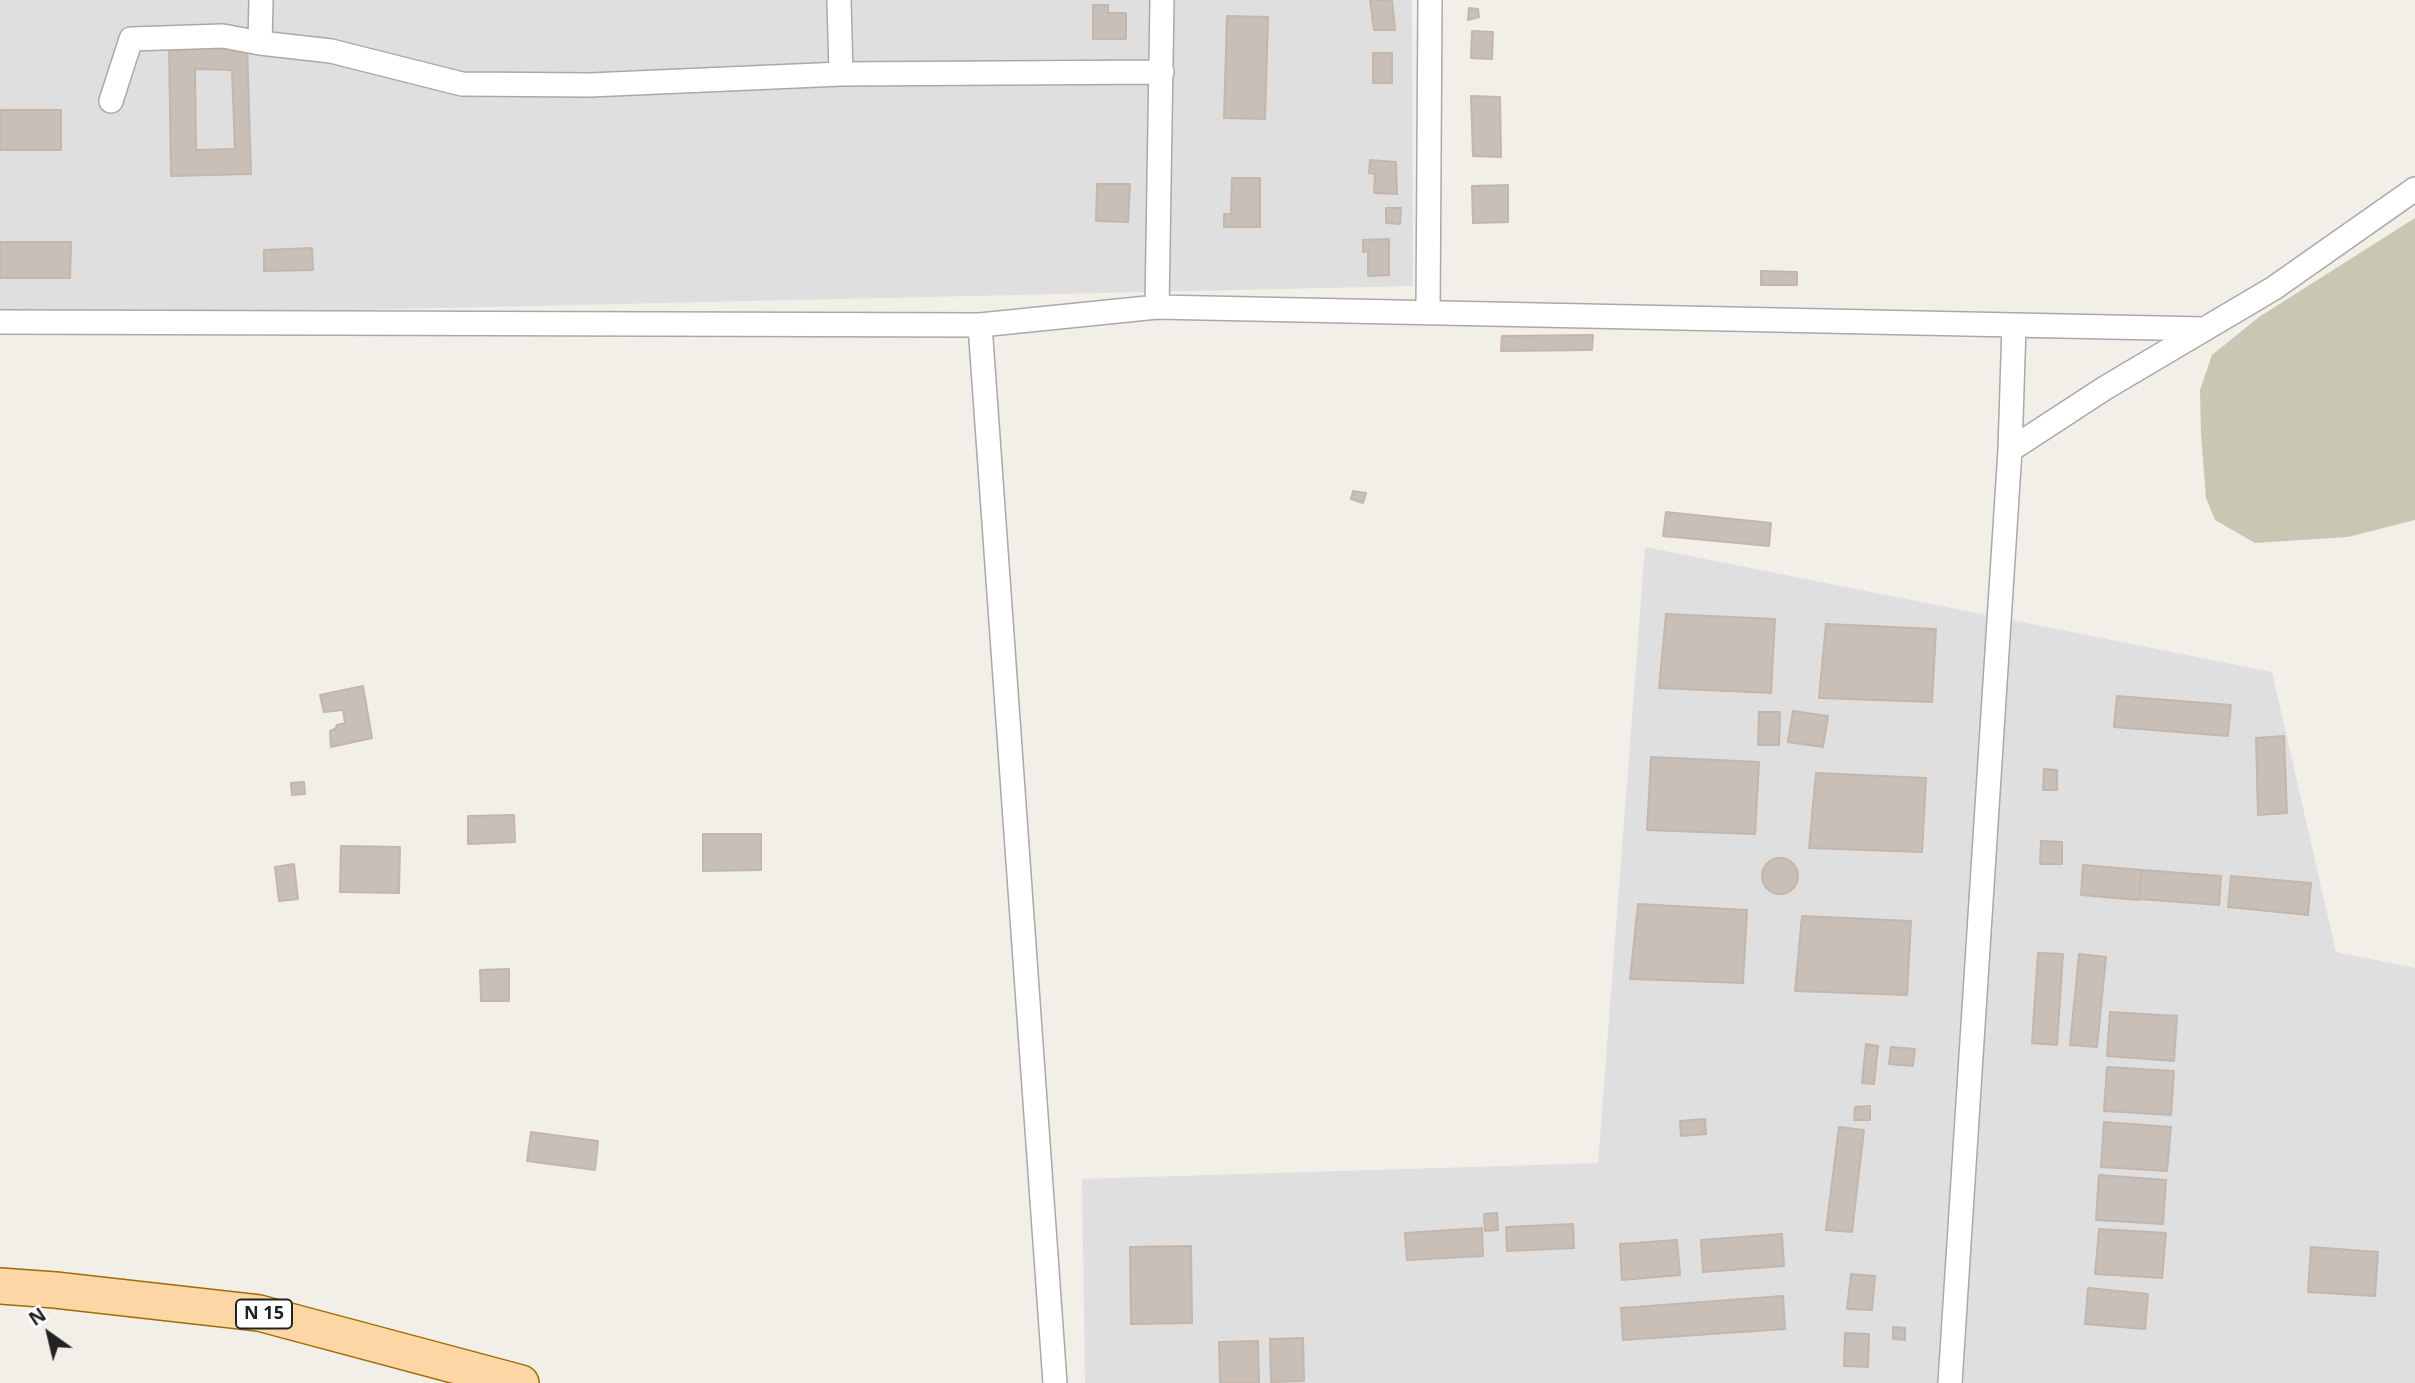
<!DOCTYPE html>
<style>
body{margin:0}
#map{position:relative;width:2415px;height:1383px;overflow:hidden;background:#f2efe9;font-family:"Open Sans",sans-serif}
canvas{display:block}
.north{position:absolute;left:14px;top:1299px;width:70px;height:70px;-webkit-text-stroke:5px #fff;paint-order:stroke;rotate:326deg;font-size:19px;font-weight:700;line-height:28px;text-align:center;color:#222}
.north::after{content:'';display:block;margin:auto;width:24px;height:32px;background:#222;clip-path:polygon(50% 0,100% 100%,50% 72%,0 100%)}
</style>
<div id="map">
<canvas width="2415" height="1383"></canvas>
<div class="north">N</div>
</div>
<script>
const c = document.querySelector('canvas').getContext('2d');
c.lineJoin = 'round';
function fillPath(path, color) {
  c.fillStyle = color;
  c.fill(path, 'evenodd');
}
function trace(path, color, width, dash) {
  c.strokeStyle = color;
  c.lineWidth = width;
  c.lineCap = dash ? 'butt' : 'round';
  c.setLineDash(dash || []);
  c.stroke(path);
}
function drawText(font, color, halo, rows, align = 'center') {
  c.font = font + ' "Open Sans",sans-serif';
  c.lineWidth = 7;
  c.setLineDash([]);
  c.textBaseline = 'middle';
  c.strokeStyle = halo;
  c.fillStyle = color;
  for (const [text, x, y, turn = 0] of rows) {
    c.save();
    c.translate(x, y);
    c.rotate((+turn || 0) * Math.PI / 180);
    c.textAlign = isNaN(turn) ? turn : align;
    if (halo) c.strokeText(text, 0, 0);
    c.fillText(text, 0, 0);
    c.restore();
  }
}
fillPath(new Path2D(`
 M 0,0 L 1412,0 L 1413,286 L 0,318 Z
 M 1645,547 L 2272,672 L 2336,952 L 2415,968 L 2415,1383 L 1085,1383 L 1082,1179 L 1598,1163 Z`), '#e0dfdf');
fillPath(new Path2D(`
 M 2415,218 L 2415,520 L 2348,537 L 2255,543 L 2215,520 L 2206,498 L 2201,434 L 2200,390 L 2212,355 L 2259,317 Z`), '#c7c7b4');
const building = new Path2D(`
 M 1370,0 L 1392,0 L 1395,30 L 1374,30 Z
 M 1093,5 L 1108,5 L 1108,13 L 1126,13 L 1126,39 L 1093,39 Z
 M 1469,8 L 1478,9 L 1479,17 L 1468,20 Z
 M 1227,16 L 1268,17 L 1265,119 L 1224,118 Z
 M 1472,31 L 1493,32 L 1492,59 L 1471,58 Z
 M 247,44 L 251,174 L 171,176 L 169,45 ZM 195,69 L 232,70 L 235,149 L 196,150 Z
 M 1373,53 L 1392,53 L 1392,83 L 1373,83 Z
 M 1471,96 L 1500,97 L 1501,157 L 1473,156 Z
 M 0,110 L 61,110 L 61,150 L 0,150 Z
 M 1370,160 L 1396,162 L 1397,194 L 1374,193 L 1375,174 L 1369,173 Z
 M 1232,178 L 1260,178 L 1260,227 L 1224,227 L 1224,214 L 1231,214 Z
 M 1097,184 L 1130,184 L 1128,222 L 1096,221 Z
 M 1508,185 L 1508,222 L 1473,223 L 1472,186 Z
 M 1386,208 L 1401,208 L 1400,224 L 1386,223 Z
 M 1389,239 L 1389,275 L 1368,276 L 1368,251 L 1363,252 L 1363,240 Z
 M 0,242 L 71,242 L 70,278 L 0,278 Z
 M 312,248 L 313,270 L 264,271 L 264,250 Z
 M 1761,271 L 1797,272 L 1797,285 L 1761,285 Z
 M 1593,335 L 1592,350 L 1501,351 L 1502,336 Z
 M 1353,491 L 1366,493 L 1363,503 L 1351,499 Z
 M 1666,512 L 1771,523 L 1769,546 L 1663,536 Z
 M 1666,614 L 1775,619 L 1771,693 L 1659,688 Z
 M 1826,624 L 1936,629 L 1932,702 L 1819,698 Z
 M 363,686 L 372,738 L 331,747 L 330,731 L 335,729 L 337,725 L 345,723 L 343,710 L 324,712 L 320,695 Z
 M 2117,696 L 2231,705 L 2228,736 L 2114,727 Z
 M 1793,711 L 1828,716 L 1823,747 L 1788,742 Z
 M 1759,712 L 1780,712 L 1779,745 L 1758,745 Z
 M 2284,736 L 2287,813 L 2258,815 L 2256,738 Z
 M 1651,757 L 1759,762 L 1755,834 L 1647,830 Z
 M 2044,769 L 2057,770 L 2057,790 L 2043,790 Z
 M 1816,773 L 1926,778 L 1922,852 L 1809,848 Z
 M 304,782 L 305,794 L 292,795 L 291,783 Z
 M 514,815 L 515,842 L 468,844 L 468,816 Z
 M 703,834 L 761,834 L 761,870 L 703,871 Z
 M 2041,841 L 2062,842 L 2062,864 L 2040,864 Z
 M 341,846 L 400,847 L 399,893 L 340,892 Z
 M1762 876a18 18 0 1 1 36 0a18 18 0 1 1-36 0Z
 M 294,864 L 298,899 L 279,901 L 275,867 Z
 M 2083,865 L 2142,870 L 2139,900 L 2081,895 Z
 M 2142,870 L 2221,876 L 2219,905 L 2139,899 Z
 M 2231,876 L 2311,883 L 2308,915 L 2228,907 Z
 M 1638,904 L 1747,910 L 1743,983 L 1630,979 Z
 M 1802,916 L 1911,921 L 1907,995 L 1795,991 Z
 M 2038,953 L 2063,954 L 2057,1045 L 2032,1043 Z
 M 2079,954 L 2106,957 L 2097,1047 L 2070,1045 Z
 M 509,969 L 509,1001 L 481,1001 L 480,970 Z
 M 2110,1012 L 2177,1016 L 2174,1061 L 2107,1056 Z
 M 1866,1044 L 1878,1046 L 1874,1084 L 1862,1083 Z
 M 1891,1047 L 1915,1049 L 1913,1066 L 1889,1064 Z
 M 2107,1067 L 2174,1071 L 2171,1115 L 2104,1111 Z
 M 1870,1106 L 1870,1120 L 1854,1120 L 1855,1107 Z
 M 1705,1119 L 1706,1134 L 1681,1136 L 1680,1121 Z
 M 2104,1122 L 2171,1127 L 2167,1171 L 2101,1167 Z
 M 1839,1127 L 1864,1130 L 1852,1232 L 1826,1230 Z
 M 531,1132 L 598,1141 L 595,1170 L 527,1161 Z
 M 2099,1175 L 2166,1180 L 2163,1224 L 2096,1220 Z
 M 1497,1213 L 1498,1230 L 1485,1231 L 1484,1214 Z
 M 1573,1224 L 1574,1248 L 1507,1251 L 1506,1227 Z
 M 1482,1228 L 1483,1256 L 1407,1260 L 1405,1233 Z
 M 2099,1229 L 2166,1233 L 2162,1278 L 2095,1274 Z
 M 1782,1234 L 1784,1266 L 1703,1272 L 1701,1240 Z
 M 1677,1240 L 1680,1275 L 1622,1280 L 1620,1244 Z
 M 1191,1246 L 1192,1323 L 1131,1324 L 1130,1247 Z
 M 2311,1247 L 2378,1252 L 2375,1296 L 2308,1292 Z
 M 1851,1274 L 1875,1276 L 1872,1310 L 1847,1309 Z
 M 2088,1288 L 2148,1294 L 2145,1329 L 2085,1324 Z
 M 1783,1296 L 1785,1329 L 1623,1340 L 1621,1308 Z
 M 1893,1327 L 1905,1328 L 1905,1340 L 1893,1339 Z
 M 1845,1333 L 1869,1334 L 1868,1367 L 1844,1366 Z
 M 1303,1338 L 1304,1381 L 1271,1382 L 1270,1339 Z
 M 1258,1341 L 1259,1383 L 1220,1383 L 1219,1342 Z`);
fillPath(building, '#c7bfb8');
trace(building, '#c4b6ab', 2);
const street = new Path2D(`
 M 839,0 L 841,74
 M 260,43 L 261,0
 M 111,101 L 131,39 L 223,36 L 260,43 L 331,51 L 462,84 L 590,85 L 841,74 L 1162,72
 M 1157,307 L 1162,0
 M 1428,313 L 1430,0
 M 0,322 L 980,325 L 1157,307 L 2205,329
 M 980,325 L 1055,1383
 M 2010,450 L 2105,388 L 2274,288 L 2415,189
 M 1950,1383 L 2010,450 L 2014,326`);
const primary = new Path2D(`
 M 0,1286 L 55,1290 L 259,1313 L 521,1383`);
trace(street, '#a9a9a9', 26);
trace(primary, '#a06b00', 38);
trace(street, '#fff', 23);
trace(primary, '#fcd6a4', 35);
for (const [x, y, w] of [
 [264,1314,56]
]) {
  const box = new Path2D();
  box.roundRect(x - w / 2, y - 14.5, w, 29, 5);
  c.fillStyle = '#fff';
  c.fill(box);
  trace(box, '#222', 2);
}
drawText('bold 18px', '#222', null, [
 ["N 15",264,1314]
]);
</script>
